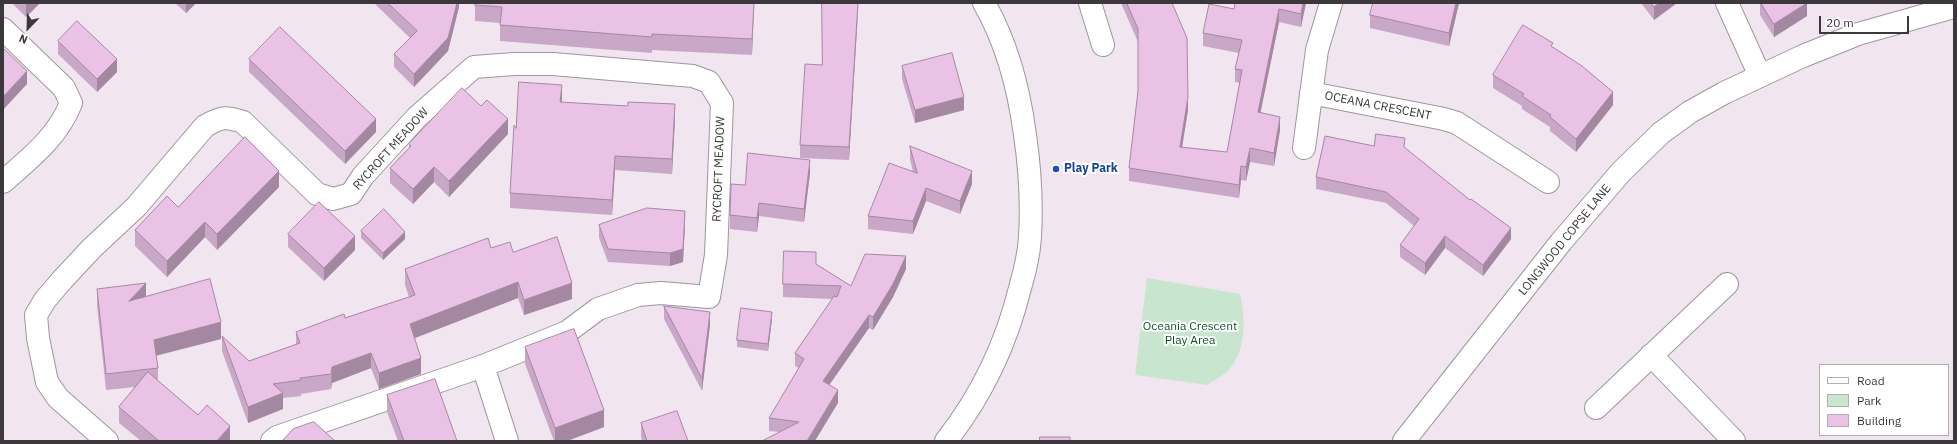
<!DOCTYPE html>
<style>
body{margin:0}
#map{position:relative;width:1957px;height:444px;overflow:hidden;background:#f1e6f0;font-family:"IBM Plex Sans",sans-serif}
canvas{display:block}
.frame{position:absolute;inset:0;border:4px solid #3b373a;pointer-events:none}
.legend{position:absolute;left:1819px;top:364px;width:130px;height:72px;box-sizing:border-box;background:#fff;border:1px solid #b1afb0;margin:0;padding:5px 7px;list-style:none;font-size:12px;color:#3b373a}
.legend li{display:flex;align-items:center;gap:8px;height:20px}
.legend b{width:20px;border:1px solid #b1afb0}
.north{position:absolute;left:8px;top:8px;width:40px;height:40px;-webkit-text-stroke:3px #fff;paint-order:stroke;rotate:203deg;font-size:11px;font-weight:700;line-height:16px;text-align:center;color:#3b373a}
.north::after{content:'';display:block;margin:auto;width:14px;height:18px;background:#3b373a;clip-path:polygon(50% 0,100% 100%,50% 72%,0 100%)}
.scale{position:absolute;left:1819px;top:16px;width:90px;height:18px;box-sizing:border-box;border:2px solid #3b373a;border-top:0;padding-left:5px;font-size:12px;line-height:14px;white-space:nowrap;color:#3b373a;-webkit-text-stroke:3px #fff;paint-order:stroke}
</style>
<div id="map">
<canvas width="1957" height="444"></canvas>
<div class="frame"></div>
<ul class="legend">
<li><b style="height:5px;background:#fff"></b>Road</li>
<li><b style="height:11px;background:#c8e6cd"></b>Park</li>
<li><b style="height:11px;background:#eac2e6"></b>Building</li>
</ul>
<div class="north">N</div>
<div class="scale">20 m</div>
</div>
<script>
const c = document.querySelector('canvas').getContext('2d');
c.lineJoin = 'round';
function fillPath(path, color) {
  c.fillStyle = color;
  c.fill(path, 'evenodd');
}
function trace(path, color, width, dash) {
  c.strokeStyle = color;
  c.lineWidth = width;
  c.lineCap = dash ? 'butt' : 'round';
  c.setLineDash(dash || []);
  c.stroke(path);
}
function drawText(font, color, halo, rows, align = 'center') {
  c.font = font + ' "IBM Plex Sans",sans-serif';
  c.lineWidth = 4;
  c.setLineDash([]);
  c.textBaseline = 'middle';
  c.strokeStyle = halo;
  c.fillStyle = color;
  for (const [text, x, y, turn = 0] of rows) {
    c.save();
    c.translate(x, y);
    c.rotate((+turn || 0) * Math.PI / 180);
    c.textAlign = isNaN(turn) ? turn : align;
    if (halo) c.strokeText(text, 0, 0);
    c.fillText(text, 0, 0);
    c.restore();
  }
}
fillPath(new Path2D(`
 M 1147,278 L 1240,294 C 1245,317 1247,348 1230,368 C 1225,375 1214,380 1207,385 L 1135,375 Z`), '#c8e6cd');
const street = new Path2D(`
 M 1090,3 L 1103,45
 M 1727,3 L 1760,76
 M 3,29 L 64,88 L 71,103 C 58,137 29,159 3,182
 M 1311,93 L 1444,119 L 1457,123 L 1548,182
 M 1304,148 L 1317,50 L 1331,3
 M 1651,355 L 1734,441
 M 483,366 L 507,441
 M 1596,408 L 1727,284
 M 107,441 L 58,398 L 47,382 L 38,338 L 36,315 L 45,300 L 63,279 L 92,248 L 136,207 L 205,126 C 221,117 225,116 243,122 L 317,194 L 333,199 L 351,194 L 363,176 L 417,117 L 474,67 L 514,64 L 553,64 L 693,76 L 709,82 L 722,103 L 716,255 L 709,297 L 661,293 L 638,295 L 598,309 L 567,332 L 483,366 L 277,437 L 272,441
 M 1404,441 L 1561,242 L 1621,172 L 1661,133 L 1690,112 L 1724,93 L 1803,56 L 1858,34 L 1954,7`);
const secondary = new Path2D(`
 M 946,441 C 982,395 1006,345 1020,288 C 1025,271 1029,254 1030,237 C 1032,203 1030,169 1025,135 C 1019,89 1007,43 984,3`);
trace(street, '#9e959d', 24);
trace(secondary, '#9e959d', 24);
trace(street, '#fff', 22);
trace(secondary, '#fff', 22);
fillPath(new Path2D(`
 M 12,3 L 40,3 L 26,17 Z
 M 175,3 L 196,3 L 186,13 Z
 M 374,3 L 459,3 L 459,7 L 448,51 L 414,87 L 394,67 L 394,54 L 410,38 Z
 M 475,3 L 754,3 L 752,55 L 652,50 L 652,53 L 500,41 L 500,23 L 475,21 Z
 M 822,3 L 858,3 L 849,160 L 800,158 L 800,145 L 822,65 Z
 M 1121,3 L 1172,3 L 1188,110 L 1182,147 L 1227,152 L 1240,83 L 1235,82 L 1235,69 L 1239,53 L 1203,46 L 1203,33 L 1234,9 L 1306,3 L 1301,27 L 1279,22 L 1260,113 L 1280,130 L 1274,166 L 1250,162 L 1246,181 L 1241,180 L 1239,198 L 1129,181 L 1129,168 L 1138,92 L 1138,42 Z
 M 1459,3 L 1449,46 L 1370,28 L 1370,15 Z
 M 1641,3 L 1677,3 L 1654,20 Z
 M 1760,3 L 1807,3 L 1807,16 L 1774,37 L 1760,15 Z
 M 58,41 L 117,72 L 97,92 L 58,54 Z
 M 1553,47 L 1613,105 L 1576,152 L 1550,131 L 1550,127 L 1522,109 L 1522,106 L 1493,88 L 1493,75 Z
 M 249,59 L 376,132 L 345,164 L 249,72 Z
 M 902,66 L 964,110 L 915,123 L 902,79 Z
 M 561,102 L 675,119 L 672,174 L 615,170 L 612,215 L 510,208 L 510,193 Z
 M 481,106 L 508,134 L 449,197 L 434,182 L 413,204 L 390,183 L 390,168 L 409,148 L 409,144 Z
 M 910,146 L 972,184 L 960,214 L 926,201 L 913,234 L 868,229 L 868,216 L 913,172 L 910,159 Z
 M 1374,146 L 1405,148 L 1511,239 L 1483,276 L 1445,248 L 1425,275 L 1400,257 L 1400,245 L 1414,226 L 1386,203 L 1316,189 L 1316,177 Z
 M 810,173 L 804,222 L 759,216 L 757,232 L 730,229 L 730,215 L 745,185 Z
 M 279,187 L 217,250 L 205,237 L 167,277 L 135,246 L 135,230 L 178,207 Z
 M 685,224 L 683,262 L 670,266 L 608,262 L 599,238 L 599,225 Z
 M 361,231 L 405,239 L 383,260 L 361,238 Z
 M 288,234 L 355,250 L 324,281 L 288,247 Z
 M 491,248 L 513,252 L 572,299 L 524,315 L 518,298 L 414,338 L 421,374 L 379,389 L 371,368 L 332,383 L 331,389 L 301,394 L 301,396 L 283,398 L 283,409 L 248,423 L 222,351 L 222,336 L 249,361 L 296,345 L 296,332 L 345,318 L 409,297 L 405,285 L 405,269 Z
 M 816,264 L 851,286 L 906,269 L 893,297 L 873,330 L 869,328 L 829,385 L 838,403 L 779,432 L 769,431 L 769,418 L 799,368 L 795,366 L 795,353 L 832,299 L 783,297 L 783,284 Z
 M 97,289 L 146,296 L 221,339 L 156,356 L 158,368 L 158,381 L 230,441 L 141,441 L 119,423 L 119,407 L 135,387 L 106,390 L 97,305 Z
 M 664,306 L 710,325 L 702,391 L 664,319 Z
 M 772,319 L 768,351 L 737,347 L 737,340 Z
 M 525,347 L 604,427 L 567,441 L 554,441 L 525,364 Z
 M 387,395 L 457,441 L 398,441 L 387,412 Z
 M 641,423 L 688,441 L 642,441 L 641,436 Z`), '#c9a7c6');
fillPath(new Path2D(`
 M 27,3 L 40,3 L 26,17 L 26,4 Z
 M 186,3 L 196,3 L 186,13 Z
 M 457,3 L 459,3 L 459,7 L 448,51 L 414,87 L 414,74 Z
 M 754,3 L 752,55 L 752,39 Z
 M 858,3 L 858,12 L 849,160 L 849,147 Z
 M 1303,3 L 1306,3 L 1301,27 L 1301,14 Z
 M 1456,3 L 1459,3 L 1449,46 L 1449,33 Z
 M 1659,3 L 1677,3 L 1654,20 L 1654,7 Z
 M 1807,3 L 1807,16 L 1774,37 L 1774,24 Z
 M 1279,9 L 1279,22 L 1258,125 L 1258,112 Z
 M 117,59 L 117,72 L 97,92 L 97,79 Z
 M 27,71 L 27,84 L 3,110 L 3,97 Z
 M 562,85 L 562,100 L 560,116 L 560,102 Z
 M 1613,92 L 1613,105 L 1576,152 L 1576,139 Z
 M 964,97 L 964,110 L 915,123 L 915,110 Z
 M 1188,97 L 1188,110 L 1180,160 L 1180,147 Z
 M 675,104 L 675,119 L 672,174 L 672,159 Z
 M 1280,117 L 1280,130 L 1274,166 L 1274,153 Z
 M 376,119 L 376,132 L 345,164 L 345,151 Z
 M 508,119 L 508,134 L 449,197 L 449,181 Z
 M 1250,148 L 1250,162 L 1246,181 L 1246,167 Z
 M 615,156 L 615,170 L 612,215 L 612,200 Z
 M 810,160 L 810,173 L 804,222 L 804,209 Z
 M 1241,166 L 1241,180 L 1239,198 L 1239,185 Z
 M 434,167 L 434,182 L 413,204 L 413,189 Z
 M 279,171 L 279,187 L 217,250 L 217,234 Z
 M 972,171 L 972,184 L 960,214 L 960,201 Z
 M 926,188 L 926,201 L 913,234 L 913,221 Z
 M 759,203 L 759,216 L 757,232 L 757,218 Z
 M 685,211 L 685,224 L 683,262 L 670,266 L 670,253 Z
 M 205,222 L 205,237 L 167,277 L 167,261 Z
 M 1511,228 L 1511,239 L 1483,276 L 1483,265 Z
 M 405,232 L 405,239 L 383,260 L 383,253 Z
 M 355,236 L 355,250 L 324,281 L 324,268 Z
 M 1445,236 L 1445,248 L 1425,275 L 1425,263 Z
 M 906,256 L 906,269 L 893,297 L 873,330 L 873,317 Z
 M 518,282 L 518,298 L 410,340 L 410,324 Z
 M 146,283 L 146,300 L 129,301 Z
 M 572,283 L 572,299 L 524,315 L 524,300 Z
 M 710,312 L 710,325 L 702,391 L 702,378 Z
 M 772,312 L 772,319 L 768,351 L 768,344 Z
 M 869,315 L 869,328 L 823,394 L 823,381 Z
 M 221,322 L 221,339 L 154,356 L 154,340 Z
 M 371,353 L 371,368 L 332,383 L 331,389 L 332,367 Z
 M 421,358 L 421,374 L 379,389 L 379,373 Z
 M 838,390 L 838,403 L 815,441 L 807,441 Z
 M 283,393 L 283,409 L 248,423 L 248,407 Z
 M 604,410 L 604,427 L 567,441 L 555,441 L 555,428 Z
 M 230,426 L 230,441 L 217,441 Z`), '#a488a1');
const building = new Path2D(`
 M 388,3 L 457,3 L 448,38 L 414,74 L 394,54 L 417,31 Z
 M 475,3 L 754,3 L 752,39 L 652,34 L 652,37 L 500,25 L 502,7 L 475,5 Z
 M 822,3 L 858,3 L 849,147 L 800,145 L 805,64 L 822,65 Z
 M 1127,3 L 1172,3 L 1187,38 L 1188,97 L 1180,147 L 1227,152 L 1242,70 L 1235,69 L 1242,40 L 1203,33 L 1209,4 L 1234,9 L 1235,3 L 1303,3 L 1301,14 L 1279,9 L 1258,112 L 1280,117 L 1274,153 L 1250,148 L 1246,167 L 1241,166 L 1239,185 L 1129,168 L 1138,91 L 1138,29 Z
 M 1373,3 L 1456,3 L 1449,33 L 1370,15 Z
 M 1651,3 L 1659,3 L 1654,7 Z
 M 1761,3 L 1807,3 L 1774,24 Z
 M 77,21 L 117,59 L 97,79 L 58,41 Z
 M 1523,25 L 1553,43 L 1551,46 L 1582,66 L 1613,92 L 1576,139 L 1550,117 L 1551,115 L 1522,96 L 1524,94 L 1493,75 Z
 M 280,27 L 376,119 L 345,151 L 249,59 Z
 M 3,48 L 27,71 L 3,97 Z
 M 952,53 L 964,97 L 915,110 L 902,66 Z
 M 519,82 L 562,85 L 560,102 L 628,106 L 628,102 L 675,104 L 672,159 L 615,156 L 612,200 L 510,193 L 514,125 L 516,128 Z
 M 462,88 L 481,106 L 487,100 L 508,119 L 449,181 L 434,167 L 413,189 L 390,168 L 411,146 L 409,144 Z
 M 1376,134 L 1405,138 L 1404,147 L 1470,200 L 1471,199 L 1511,228 L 1483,265 L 1445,236 L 1425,263 L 1400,245 L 1419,219 L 1386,192 L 1316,177 L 1325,136 L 1374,146 Z
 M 245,137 L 279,171 L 217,234 L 205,222 L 167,261 L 135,230 L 167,196 L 178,207 Z
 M 910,146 L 972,171 L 960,201 L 926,188 L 913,221 L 868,216 L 889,163 L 917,173 Z
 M 748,153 L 810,160 L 804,209 L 759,203 L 757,218 L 730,215 L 731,184 L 745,185 Z
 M 319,202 L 355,236 L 324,268 L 288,234 Z
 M 647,208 L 685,211 L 683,249 L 670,253 L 608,249 L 599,225 Z
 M 384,209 L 405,232 L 383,253 L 361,231 Z
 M 557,237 L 572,283 L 524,300 L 518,282 L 410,324 L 421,358 L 379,373 L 371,353 L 332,367 L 331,374 L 300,378 L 301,380 L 273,384 L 283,393 L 248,407 L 222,336 L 249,361 L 300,343 L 296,332 L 344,314 L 345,318 L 415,295 L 405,269 L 488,238 L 491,248 L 510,242 L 513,252 Z
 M 784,251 L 816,252 L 816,264 L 851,286 L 865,254 L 906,256 L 893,284 L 873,317 L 869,315 L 823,381 L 838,390 L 807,441 L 762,441 L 799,422 L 769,418 L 804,359 L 795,353 L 834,296 L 837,297 L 841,286 L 783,284 Z
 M 210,279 L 221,322 L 154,340 L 158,368 L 106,374 L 97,289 L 146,283 L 129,301 Z
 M 664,306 L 710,312 L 702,378 Z
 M 741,308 L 772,312 L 768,344 L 737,340 Z
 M 574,329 L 604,410 L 555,428 L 525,347 Z
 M 148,372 L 198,415 L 207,405 L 230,426 L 217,441 L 159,441 L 119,407 Z
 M 435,379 L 457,441 L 404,441 L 387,395 Z
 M 677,411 L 688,441 L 647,441 L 641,423 Z
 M 314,422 L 335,441 L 282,441 L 293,429 Z
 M 1040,437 L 1070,437 L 1070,441 L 1040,441 Z`);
fillPath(building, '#eac2e6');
trace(building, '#a488a1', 1);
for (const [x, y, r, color] of [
 [1056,169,4,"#1a4fb4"]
]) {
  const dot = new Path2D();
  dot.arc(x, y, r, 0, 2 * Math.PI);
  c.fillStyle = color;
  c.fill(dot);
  trace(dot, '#fff', 1.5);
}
drawText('12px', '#3b373a', '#fff', [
 ["OCEANA CRESCENT",1378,106,11],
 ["RYCROFT MEADOW",391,149,-48],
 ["RYCROFT MEADOW",719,169,-88],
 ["LONGWOOD COPSE LANE",1565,240,-51]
]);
drawText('bold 12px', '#164399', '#fff', [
 ["Play Park",1064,169]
], 'left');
drawText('12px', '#0b5025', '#fff', [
 ["Oceania Crescent",1190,327],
 ["Play Area",1190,341]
]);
</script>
